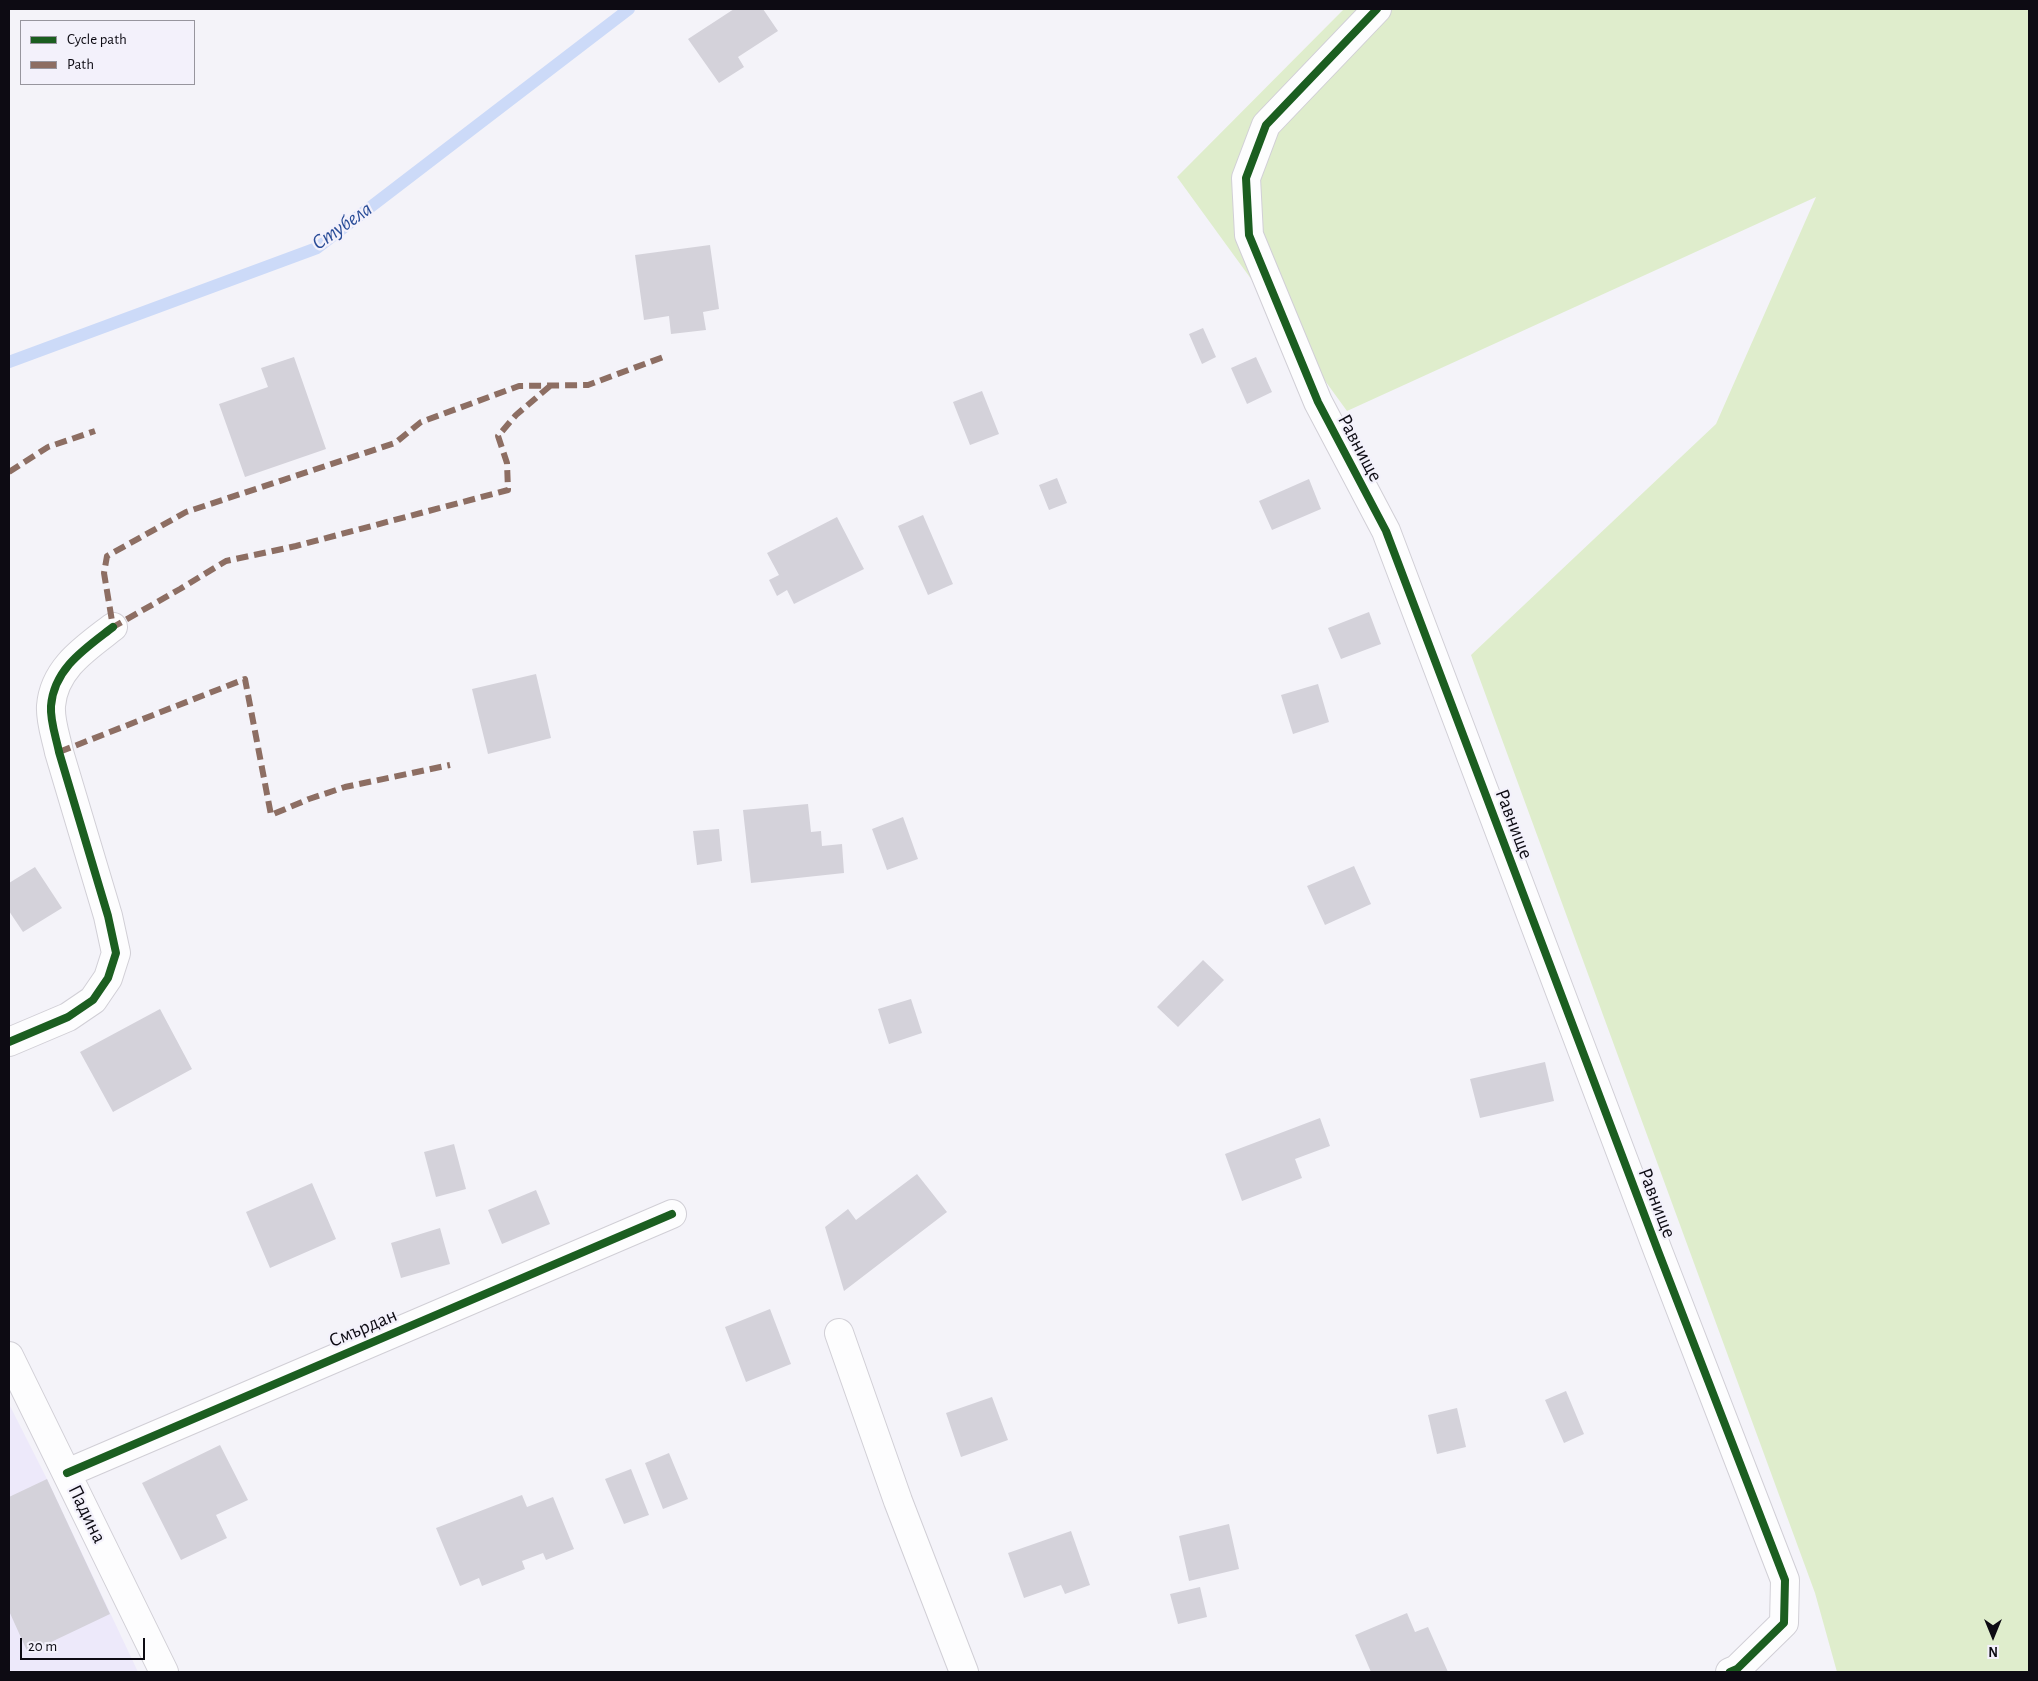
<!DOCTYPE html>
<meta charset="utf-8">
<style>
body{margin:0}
#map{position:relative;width:2038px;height:1681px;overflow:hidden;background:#f4f3f9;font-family:"Alegreya Sans",sans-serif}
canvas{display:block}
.frame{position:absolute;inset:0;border:10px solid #0d0b13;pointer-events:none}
.legend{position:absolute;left:20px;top:20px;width:175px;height:65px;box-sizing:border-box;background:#f3f1fb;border:1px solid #97959e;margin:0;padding:6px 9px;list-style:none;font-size:15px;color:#0d0b13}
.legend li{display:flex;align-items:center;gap:10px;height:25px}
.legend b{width:25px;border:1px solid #97959e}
.north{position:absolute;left:1968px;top:1611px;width:50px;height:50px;-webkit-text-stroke:4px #f3f1fb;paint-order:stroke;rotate:180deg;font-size:14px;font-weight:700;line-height:20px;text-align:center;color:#0d0b13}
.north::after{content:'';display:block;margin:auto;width:18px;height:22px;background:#0d0b13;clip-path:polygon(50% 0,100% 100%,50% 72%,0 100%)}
.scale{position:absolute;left:20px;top:1638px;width:125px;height:22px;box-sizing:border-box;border:2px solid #0d0b13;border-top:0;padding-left:6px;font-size:15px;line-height:18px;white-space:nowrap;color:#0d0b13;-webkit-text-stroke:4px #f3f1fb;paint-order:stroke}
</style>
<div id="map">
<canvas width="2038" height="1681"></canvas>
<div class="frame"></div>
<ul class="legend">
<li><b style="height:6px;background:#1b5e20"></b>Cycle path</li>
<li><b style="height:6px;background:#8d6e63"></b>Path</li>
</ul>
<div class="north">N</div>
<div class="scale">20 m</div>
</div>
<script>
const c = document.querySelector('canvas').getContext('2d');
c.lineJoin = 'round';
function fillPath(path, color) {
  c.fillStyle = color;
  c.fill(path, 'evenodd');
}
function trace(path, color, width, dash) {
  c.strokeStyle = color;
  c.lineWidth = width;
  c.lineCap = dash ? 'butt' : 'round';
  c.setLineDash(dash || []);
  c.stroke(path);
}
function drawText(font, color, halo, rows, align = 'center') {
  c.font = font + ' "Alegreya Sans",sans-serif';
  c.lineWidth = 4.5;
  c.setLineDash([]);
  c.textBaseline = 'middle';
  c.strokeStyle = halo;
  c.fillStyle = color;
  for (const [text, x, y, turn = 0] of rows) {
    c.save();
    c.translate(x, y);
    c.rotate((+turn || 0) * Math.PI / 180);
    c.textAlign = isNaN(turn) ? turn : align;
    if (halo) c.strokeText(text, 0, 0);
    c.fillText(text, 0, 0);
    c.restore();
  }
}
fillPath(new Path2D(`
 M 9,1404 L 47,1479 L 138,1672 L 9,1672 Z`), '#ede9fa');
fillPath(new Path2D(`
 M 1344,9 L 2029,9 L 2029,1672 L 1837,1672 L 1815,1593 L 1471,655 L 1716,424 L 1816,197 L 1347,411 L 1177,177 Z`), '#dfedcc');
trace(new Path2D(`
 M 9,362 L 317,248 L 629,9`), '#ccdaf8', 12);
fillPath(new Path2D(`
 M 734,9 L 763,9 L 778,31 L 738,57 L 744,67 L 719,83 L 688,39 Z
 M 710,245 L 719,309 L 703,312 L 706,330 L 671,334 L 669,316 L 644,320 L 635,255 Z
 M 1203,328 L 1216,357 L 1202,364 L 1189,334 Z
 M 294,357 L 326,449 L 245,477 L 219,404 L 268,387 L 261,368 Z
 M 1256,357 L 1272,392 L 1247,404 L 1231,368 Z
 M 982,391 L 999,434 L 970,445 L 953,402 Z
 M 1057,478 L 1067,503 L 1049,510 L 1039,485 Z
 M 1309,479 L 1321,509 L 1272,530 L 1259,501 Z
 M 923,515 L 953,584 L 928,595 L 898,526 Z
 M 837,517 L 864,569 L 794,604 L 787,590 L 777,596 L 769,580 L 779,575 L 767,553 Z
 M 1369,612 L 1381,644 L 1341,659 L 1328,628 Z
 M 536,674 L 551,738 L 488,754 L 472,689 Z
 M 1318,684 L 1329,722 L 1293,734 L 1281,695 Z
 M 808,804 L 811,832 L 821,831 L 822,846 L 842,844 L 844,873 L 751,883 L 743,810 Z
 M 903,817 L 918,859 L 887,870 L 872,829 Z
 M 719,829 L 722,861 L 697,865 L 693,831 Z
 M 1354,866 L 1371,904 L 1325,925 L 1307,886 Z
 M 35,867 L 62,908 L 23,932 L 9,911 L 9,883 Z
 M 1203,960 L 1224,980 L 1178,1027 L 1157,1007 Z
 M 911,999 L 922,1033 L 889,1044 L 878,1009 Z
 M 160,1009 L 192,1069 L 113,1112 L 80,1052 Z
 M 1545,1062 L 1554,1101 L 1480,1118 L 1470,1079 Z
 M 1320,1118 L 1330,1146 L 1295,1159 L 1302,1178 L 1242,1201 L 1225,1154 Z
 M 454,1144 L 466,1189 L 436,1197 L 424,1152 Z
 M 917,1174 L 947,1212 L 844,1291 L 825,1227 L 848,1209 L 856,1220 Z
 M 312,1183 L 336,1239 L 270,1268 L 246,1212 Z
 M 536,1190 L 550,1224 L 502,1244 L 488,1210 Z
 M 440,1228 L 450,1264 L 401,1278 L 391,1243 Z
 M 770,1309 L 791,1364 L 746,1382 L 725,1327 Z
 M 1566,1391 L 1584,1434 L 1564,1443 L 1545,1400 Z
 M 992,1397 L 1008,1440 L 961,1457 L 946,1413 Z
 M 1457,1408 L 1466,1447 L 1437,1454 L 1428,1415 Z
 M 220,1445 L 248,1500 L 216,1515 L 227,1538 L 181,1560 L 142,1483 Z
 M 669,1453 L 688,1499 L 663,1509 L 645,1463 Z
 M 631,1469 L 649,1515 L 624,1524 L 605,1479 Z
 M 47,1479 L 110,1614 L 28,1653 L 9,1611 L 9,1497 Z
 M 522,1495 L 527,1507 L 553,1497 L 574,1549 L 546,1560 L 543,1553 L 522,1561 L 525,1569 L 482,1586 L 479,1578 L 460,1586 L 436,1528 Z
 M 1229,1524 L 1239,1569 L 1189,1581 L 1179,1536 Z
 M 1071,1531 L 1090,1585 L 1065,1594 L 1061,1585 L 1024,1598 L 1008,1553 Z
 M 1200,1587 L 1207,1617 L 1178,1624 L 1170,1594 Z
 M 1407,1613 L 1415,1632 L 1428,1627 L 1448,1672 L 1371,1672 L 1355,1635 Z`), '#d4d2da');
const minor = new Path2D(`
 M 1377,9 L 1266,125 L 1246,178 L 1249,235 L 1318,402 L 1386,531 L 1658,1251 L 1785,1580 L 1784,1623 L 1737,1669 L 1730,1672
 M 9,1042 L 68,1017 L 93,1000 L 108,978 L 116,953 L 108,916 L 59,752 C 56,737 50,721 51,706 C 54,668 86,648 113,627
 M 839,1333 L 898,1501 L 964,1672
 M 9,1356 L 164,1672
 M 67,1473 L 672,1214`);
trace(minor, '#d1cfd6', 30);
trace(minor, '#fdfdfe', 28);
trace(new Path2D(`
 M 550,386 L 516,415 L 498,436 L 507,463 L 508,490 L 296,546 L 226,561 L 180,589 L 113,627 L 104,573 L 107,556 L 186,512 L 395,443 L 421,422 L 519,386 L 588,385 L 666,356
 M 9,472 L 48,447 L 95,431
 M 59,752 L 245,679 L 271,815 L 309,799 L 345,787 L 450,765`), '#8d6e63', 6, [12, 6]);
trace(new Path2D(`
 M 1377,9 L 1266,125 L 1246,178 L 1249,235 L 1318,402 L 1386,531 L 1658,1251 L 1785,1580 L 1784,1623 L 1737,1669 L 1730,1672
 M 9,1042 L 68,1017 L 93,1000 L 108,978 L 116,953 L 108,916 L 59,752 C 56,737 50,721 51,706 C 54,668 86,648 113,627
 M 67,1473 L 672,1214`), '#1b5e20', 8);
drawText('20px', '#0d0b13', '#f3f1fb', [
 ["Равнище",1360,448,62],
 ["Равнище",1514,824,69],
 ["Равнище",1657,1203,69],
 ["Смърдан",363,1328,-23],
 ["Падина",87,1514,64]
]);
drawText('italic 21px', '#294c97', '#f3f1fb', [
 ["Стубела",342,226,-35]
]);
</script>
